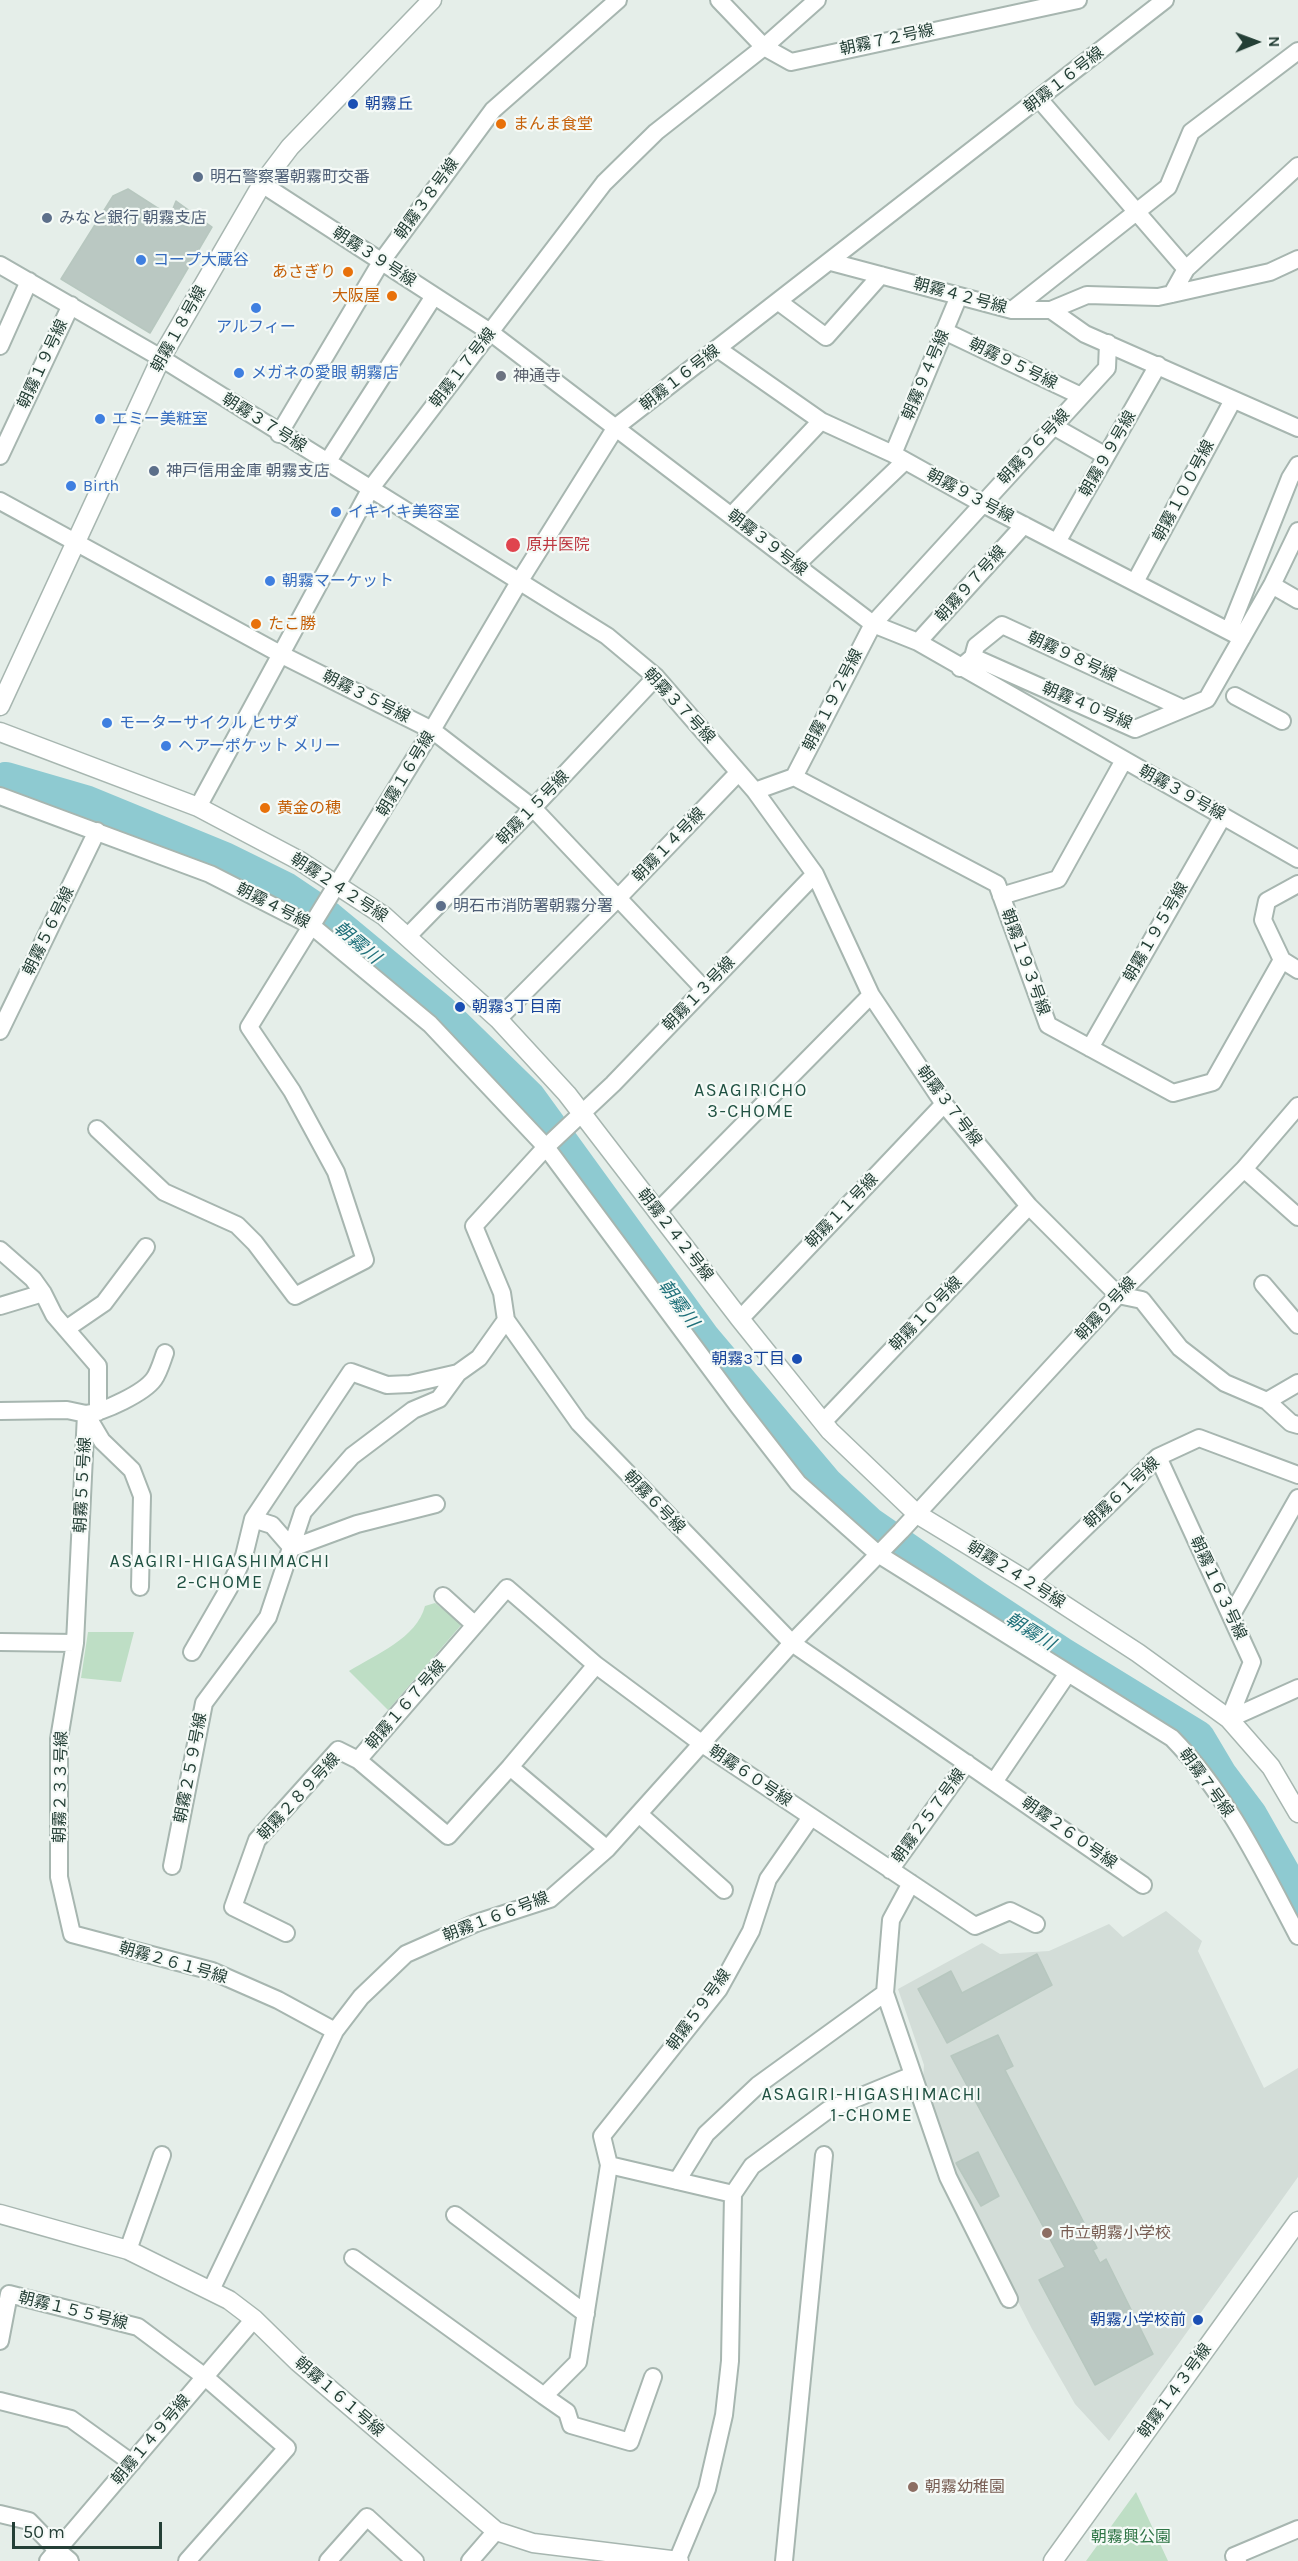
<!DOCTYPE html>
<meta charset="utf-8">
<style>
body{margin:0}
#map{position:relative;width:1298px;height:2561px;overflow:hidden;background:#e5eee9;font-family:Karla,sans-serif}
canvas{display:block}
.north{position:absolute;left:1226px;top:12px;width:60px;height:60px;-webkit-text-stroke:4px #f5faf7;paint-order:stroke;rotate:89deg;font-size:16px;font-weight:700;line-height:24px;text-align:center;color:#243f36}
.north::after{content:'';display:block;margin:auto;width:21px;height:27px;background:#243f36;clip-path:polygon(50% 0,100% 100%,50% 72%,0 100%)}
.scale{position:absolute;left:12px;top:2522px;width:150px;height:27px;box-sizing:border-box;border:3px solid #243f36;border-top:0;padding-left:8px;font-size:18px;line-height:21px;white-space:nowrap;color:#243f36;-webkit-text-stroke:4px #f5faf7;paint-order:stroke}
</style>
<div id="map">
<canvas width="1298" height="2561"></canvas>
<div class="north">N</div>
<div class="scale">50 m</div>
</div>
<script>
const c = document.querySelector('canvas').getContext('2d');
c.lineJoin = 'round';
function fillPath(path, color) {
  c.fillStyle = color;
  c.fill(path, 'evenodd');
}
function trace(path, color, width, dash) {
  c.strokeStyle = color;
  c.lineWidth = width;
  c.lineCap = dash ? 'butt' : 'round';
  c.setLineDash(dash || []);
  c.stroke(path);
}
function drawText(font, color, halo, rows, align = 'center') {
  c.font = font + ' Karla,"Noto Sans JP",sans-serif';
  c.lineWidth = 4.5;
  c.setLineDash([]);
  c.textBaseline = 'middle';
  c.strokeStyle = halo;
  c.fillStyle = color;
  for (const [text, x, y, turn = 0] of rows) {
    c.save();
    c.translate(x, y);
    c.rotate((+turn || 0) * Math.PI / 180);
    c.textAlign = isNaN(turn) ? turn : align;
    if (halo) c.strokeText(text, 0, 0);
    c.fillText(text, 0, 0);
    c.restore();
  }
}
fillPath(new Path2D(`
 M 1166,1911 L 1202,1941 L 1198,1951 L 1264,2088 L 1298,2068 L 1298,2177 L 1109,2441 L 1075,2404 L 1032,2329 L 955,2178 L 923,2080 L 924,2065 L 898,1989 L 982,1943 L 1000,1954 L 1049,1951 L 1109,1924 L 1123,1937 Z`), '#d3ddd8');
fillPath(new Path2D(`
 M 435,1603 L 462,1624 L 388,1710 L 349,1671 C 375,1655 417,1638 425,1606 Z
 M 88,1632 L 134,1632 L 121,1682 L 81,1678 Z
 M 1136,2492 L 1168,2561 L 1086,2561 Z`), '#bedec5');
trace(new Path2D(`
 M 6,780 L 85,803 L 224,860 L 285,890 L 328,919 L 440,1012 L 528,1098 L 702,1338 L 826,1485 L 868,1524 L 975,1598 L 1060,1654 L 1197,1738 L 1219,1775 L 1249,1815 L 1298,1901`), '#8ecad1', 36);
const building = new Path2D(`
 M 128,189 L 170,216 L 176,201 L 212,227 L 150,333 L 61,279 L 113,196 Z
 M 1037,1954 L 1052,1985 L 947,2043 L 918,1989 L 951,1971 L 962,1993 Z
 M 998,2035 L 1013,2066 L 1005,2070 L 1097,2248 L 1093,2250 L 1100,2263 L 1106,2259 L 1153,2354 L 1095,2385 L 1039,2280 L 1065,2267 L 951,2056 Z
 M 978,2152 L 999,2196 L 981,2206 L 956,2163 Z`);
fillPath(building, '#bac8c2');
trace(building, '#b7c7bf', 1.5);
const minor = new Path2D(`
 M 719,0 L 764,47 L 791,62 L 1078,0
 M 1039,99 L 1186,269
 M 262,184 L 490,332 L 873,624 L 918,642 L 1298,859
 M 831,262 L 1012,310 L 1051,310 L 1087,295 L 1158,297 L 1172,294 L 1270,272 L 1298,259
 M 0,265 L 161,358 L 607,636 L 656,677 L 755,791 L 815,874 L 871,995 L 944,1104 L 1029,1206 L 1118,1295 L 1142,1300 L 1180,1348 L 1225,1383 L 1267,1401 L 1298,1383
 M 1172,294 L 1186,269 L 1298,166
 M 779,302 L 826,337 L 881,275
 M 1012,310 L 1168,187 L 1191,132 L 1298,51
 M 1051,310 L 1085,334 L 1298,428
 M 944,331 L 1081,396
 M 0,346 L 29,281
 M 718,349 L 821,421 L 893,454 L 981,503 L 1242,638
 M 1053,426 L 1106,456
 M 279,434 L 381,262 L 493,110 L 618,0
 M 893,454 L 959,296
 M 0,456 L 71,305
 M 328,461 L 434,296
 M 0,501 L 282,655 L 432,730 L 533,808 L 704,989
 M 732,515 L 821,421
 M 1057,542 L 1158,365
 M 796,565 L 905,461
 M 1135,582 L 1233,400
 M 1272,585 L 1298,600
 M 1229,631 L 1290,478 L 1298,465
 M 918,642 L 1024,525
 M 973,657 L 976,646 L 1002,625 L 1182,708
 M 960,668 L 973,657 L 1135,729 L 1207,699 L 1272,585 L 1298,531
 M 1235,696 L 1282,721
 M 794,777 L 873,624 L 1107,368 L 1108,343
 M 755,791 L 794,777 L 997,884 L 1048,1025 L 1173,1093 L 1213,1082 L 1282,960
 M 0,796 L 210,874 L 312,926 L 430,1024 L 546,1147 L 739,1407 L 798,1483 L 878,1554 L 1172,1738 C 1227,1794 1262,1868 1298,1936
 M 198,807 L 371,488 L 604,183 L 656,132 L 764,47 L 817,0
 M 815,874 L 613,1084 L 546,1147 L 474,1226 L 502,1293 L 506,1320 L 579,1423 L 792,1643 L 1143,1885
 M 1298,884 L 1267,901 L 1263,920 L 1282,960 L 1298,970
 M 1001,896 L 1058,879 L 1124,760
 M 408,936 L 533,808 L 656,677
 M 498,1019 L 618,898 L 738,773
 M 0,1031 L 97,831
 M 1090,1048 L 1223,816
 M 97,1129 L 164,1192 L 237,1225 L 255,1243 L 295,1296 L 365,1260 L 336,1172 L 292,1091 L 249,1027 L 432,730 L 519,582 L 616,427 L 1165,0
 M 1244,1169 L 1298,1217
 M 657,1212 L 871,995
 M 0,1250 L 33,1279 L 43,1293 L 54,1315 L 98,1366 L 98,1412
 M 1263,1284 L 1298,1325
 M 0,1306 L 43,1293
 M 740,1319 L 944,1104
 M 66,1329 L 104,1303 L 146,1247
 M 1267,1401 L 1291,1423 L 1298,1425
 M 0,1411 L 67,1410 L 86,1414 L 75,1643
 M 823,1422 L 1029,1206
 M 1158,1457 L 1252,1662 L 1229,1719
 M 436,1504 L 357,1524 L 292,1548 L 272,1525 L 253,1519 L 351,1372 L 387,1385 L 410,1384 L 458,1373
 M 1029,1582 L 1158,1457 L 1199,1438 L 1298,1475
 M 140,1587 L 142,1496 L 132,1470 L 102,1441 L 86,1414 C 104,1412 144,1393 154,1379 C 159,1372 162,1361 165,1353
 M 443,1596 L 475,1625
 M 1231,1616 L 1298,1498
 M 0,1642 L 75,1643 L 59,1739 L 59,1877 L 72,1934 L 212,1971 L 278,2000 L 335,2031
 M 192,1652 L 229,1588 L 244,1556 L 253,1519
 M 596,1665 L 510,1767 L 448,1836 L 358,1760 L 507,1588 L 596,1665 L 701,1743 L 975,1926 L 1010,1911 L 1036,1924
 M 1229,1719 L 1298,1688
 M 510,1767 L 607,1849
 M 994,1782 L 1068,1673
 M 639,1814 L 724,1890
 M 172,1866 L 204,1703 L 268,1617 L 303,1512 L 352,1456 L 413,1410 L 439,1399 L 458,1373 L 479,1358 L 506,1320
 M 890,1870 L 967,1763
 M 911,1883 L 891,1920 L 885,1993 L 948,2177 L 1009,2299
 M 286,1933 L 233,1907 L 257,1840 L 338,1750 L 358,1760
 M 609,2165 L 733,2194
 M 677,2181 L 706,2134 L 758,2085 L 885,1993
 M 455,2215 L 586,2314
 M 128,2250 L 162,2155
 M 353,2258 L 544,2396 L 578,2362 L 609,2165 L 602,2136 L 719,1989 L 751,1931 L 768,1879 L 811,1817
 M 211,2290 L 335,2031 L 361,1997 L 406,1954 L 476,1923 L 550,1899 L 607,1849 L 792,1643 L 901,1531 L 1118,1295 L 1244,1169 L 1298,1106
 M 0,2341 L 9,2294 L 138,2327 L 205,2377 L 287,2448 L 187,2561
 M 544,2396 L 567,2412 L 571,2425 L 630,2442 L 653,2377
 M 0,2401 L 71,2419 L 132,2463
 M 0,2514 L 29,2521 L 57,2550 L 70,2561
 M 48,2561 L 254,2319
 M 328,2561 L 367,2517 L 415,2561
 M 470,2561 L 496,2531
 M 677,2561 L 707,2489 L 724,2415 L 730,2361 L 733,2194 L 752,2166 L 828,2110 L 913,2075
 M 784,2561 L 824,2155
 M 1238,2561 L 1234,2556 L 1298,2529`);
const tertiary = new Path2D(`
 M 0,706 L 161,358 L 262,184 L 290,147 L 432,0
 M 0,732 L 198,807 L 300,861 L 384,916 L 498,1019 L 567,1094 L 740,1319 L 830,1431 L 917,1514 L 1029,1582 L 1138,1653 L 1229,1719 L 1271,1767 L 1298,1813
 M 0,2214 L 128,2250 L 229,2300 L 254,2319 L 298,2362 L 496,2531 L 533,2543 L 679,2561
 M 1053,2561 L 1298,2221`);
trace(minor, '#a7b6b0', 20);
trace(tertiary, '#a7b6b0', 21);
trace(minor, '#fff', 16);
trace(tertiary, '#fff', 18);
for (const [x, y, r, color] of [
 [353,104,6,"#1a4fb4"],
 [501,124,6,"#e8710a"],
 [198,177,6,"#5c6f8a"],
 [47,218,6,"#5c6f8a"],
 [141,260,6,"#3f7fe0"],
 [348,272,6,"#e8710a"],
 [392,296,6,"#e8710a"],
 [256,308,6,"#3f7fe0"],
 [239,373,6,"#3f7fe0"],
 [501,376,6,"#6b7280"],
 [100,419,6,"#3f7fe0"],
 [154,471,6,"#5c6f8a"],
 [71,486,6,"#3f7fe0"],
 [336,512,6,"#3f7fe0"],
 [513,545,8,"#e0444e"],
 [270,581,6,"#3f7fe0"],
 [256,624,6,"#e8710a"],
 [107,723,6,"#3f7fe0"],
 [166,746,6,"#3f7fe0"],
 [265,808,6,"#e8710a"],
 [441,906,6,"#5c6f8a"],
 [460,1007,6,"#1a4fb4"],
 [797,1359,6,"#1a4fb4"],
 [1047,2233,6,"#8d6e63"],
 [1198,2320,6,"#1a4fb4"],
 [913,2487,6,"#8d6e63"]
]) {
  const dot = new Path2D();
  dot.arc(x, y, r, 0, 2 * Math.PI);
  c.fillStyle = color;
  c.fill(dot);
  trace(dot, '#f5faf7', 2);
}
drawText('16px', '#243f36', '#f5faf7', [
 ["朝霧７２号線",887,40,-12],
 ["朝霧１６号線",1064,80,-38],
 ["朝霧３８号線",427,199,-54],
 ["朝霧３９号線",374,257,33],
 ["朝霧４２号線",960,296,15],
 ["朝霧１８号線",179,329,-61],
 ["朝霧１９号線",43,364,-65],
 ["朝霧９５号線",1013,364,26],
 ["朝霧１７号線",463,368,-52],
 ["朝霧９４号線",926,375,-67],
 ["朝霧１６号線",680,378,-38],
 ["朝霧３７号線",264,423,32],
 ["朝霧９６号線",1034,447,-47],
 ["朝霧９９号線",1108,454,-60],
 ["朝霧１００号線",1184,491,-62],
 ["朝霧９３号線",970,496,28],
 ["朝霧３９号線",767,543,38],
 ["朝霧９７号線",971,584,-48],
 ["朝霧９８号線",1072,657,25],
 ["朝霧３５号線",366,697,27],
 ["朝霧１９２号線",833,700,-63],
 ["朝霧３７号線",679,706,47],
 ["朝霧４０号線",1087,706,23],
 ["朝霧１６号線",406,774,-59],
 ["朝霧３９号線",1182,793,29],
 ["朝霧１５号線",533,808,-46],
 ["朝霧１４号線",669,845,-46],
 ["朝霧２４２号線",339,888,33],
 ["朝霧４号線",273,906,27],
 ["朝霧５６号線",49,931,-64],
 ["朝霧１９５号線",1156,932,-60],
 ["朝霧１９３号線",1025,962,70],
 ["朝霧１３号線",699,994,-46],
 ["朝霧３７号線",949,1106,53],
 ["朝霧１１号線",842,1211,-46],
 ["朝霧２４２号線",675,1235,52],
 ["朝霧９号線",1106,1309,-47],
 ["朝霧１０号線",926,1314,-46],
 ["朝霧５５号線",83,1485,-87],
 ["朝霧６１号線",1122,1493,-43],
 ["朝霧６号線",654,1502,46],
 ["朝霧２４２号線",1016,1575,32],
 ["朝霧１６３号線",1218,1588,65],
 ["朝霧１６７号線",406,1705,-49],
 ["朝霧２５９号線",191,1768,-79],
 ["朝霧６０号線",750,1776,34],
 ["朝霧７号線",1206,1783,54],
 ["朝霧２３３号線",61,1787,-89],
 ["朝霧２８９号線",299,1797,-47],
 ["朝霧２５７号線",929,1816,-54],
 ["朝霧２６０号線",1069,1833,35],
 ["朝霧１６６号線",496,1917,-21],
 ["朝霧２６１号線",173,1963,16],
 ["朝霧５９号線",699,2010,-54],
 ["朝霧１５５号線",73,2311,14],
 ["朝霧１４３号線",1175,2391,-54],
 ["朝霧１６１号線",339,2397,41],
 ["朝霧１４９号線",151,2440,-50]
]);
drawText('16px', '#164399', '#f5faf7', [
 ["朝霧丘",365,104],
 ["朝霧3丁目南",472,1007],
 ["朝霧3丁目",785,1359,"right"],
 ["朝霧小学校前",1186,2320,"right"]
], 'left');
drawText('16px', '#c56008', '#f5faf7', [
 ["まんま食堂",513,124],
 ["あさぎり",336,272,"right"],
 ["大阪屋",380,296,"right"],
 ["たこ勝",268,624],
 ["黄金の穂",277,808]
], 'left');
drawText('16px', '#4e5e75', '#f5faf7', [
 ["明石警察署朝霧町交番",210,177],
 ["みなと銀行 朝霧支店",59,218],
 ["神戸信用金庫 朝霧支店",166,471],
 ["明石市消防署朝霧分署",453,906]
], 'left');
drawText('16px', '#366cbe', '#f5faf7', [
 ["コープ大蔵谷",153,260],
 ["アルフィー",256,327,"center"],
 ["メガネの愛眼 朝霧店",251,373],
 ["エミー美粧室",112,419],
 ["Birth",83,486],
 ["イキイキ美容室",348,512],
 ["朝霧マーケット",282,581],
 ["モーターサイクル ヒサダ",119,723],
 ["ヘアーポケット メリー",178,746]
], 'left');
drawText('16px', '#5b616d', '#f5faf7', [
 ["神通寺",513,376]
], 'left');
drawText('16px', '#be3a42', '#f5faf7', [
 ["原井医院",526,545]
], 'left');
drawText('16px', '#785e54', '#f5faf7', [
 ["市立朝霧小学校",1059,2233],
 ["朝霧幼稚園",925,2487]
], 'left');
drawText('16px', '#2f7546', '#f5faf7', [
 ["朝霧興公園",1131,2537]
]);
drawText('italic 18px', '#1f707a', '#f5faf7', [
 ["朝霧川",357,943,40],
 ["朝霧川",678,1304,54],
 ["朝霧川",1030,1632,32]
]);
c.letterSpacing = '1.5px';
drawText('18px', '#205142', '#f5faf7', [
 ["ASAGIRICHO",751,1091],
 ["3-CHOME",751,1112],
 ["ASAGIRI-HIGASHIMACHI",220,1562],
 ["2-CHOME",220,1583],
 ["ASAGIRI-HIGASHIMACHI",872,2095],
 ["1-CHOME",872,2116]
]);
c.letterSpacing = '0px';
</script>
